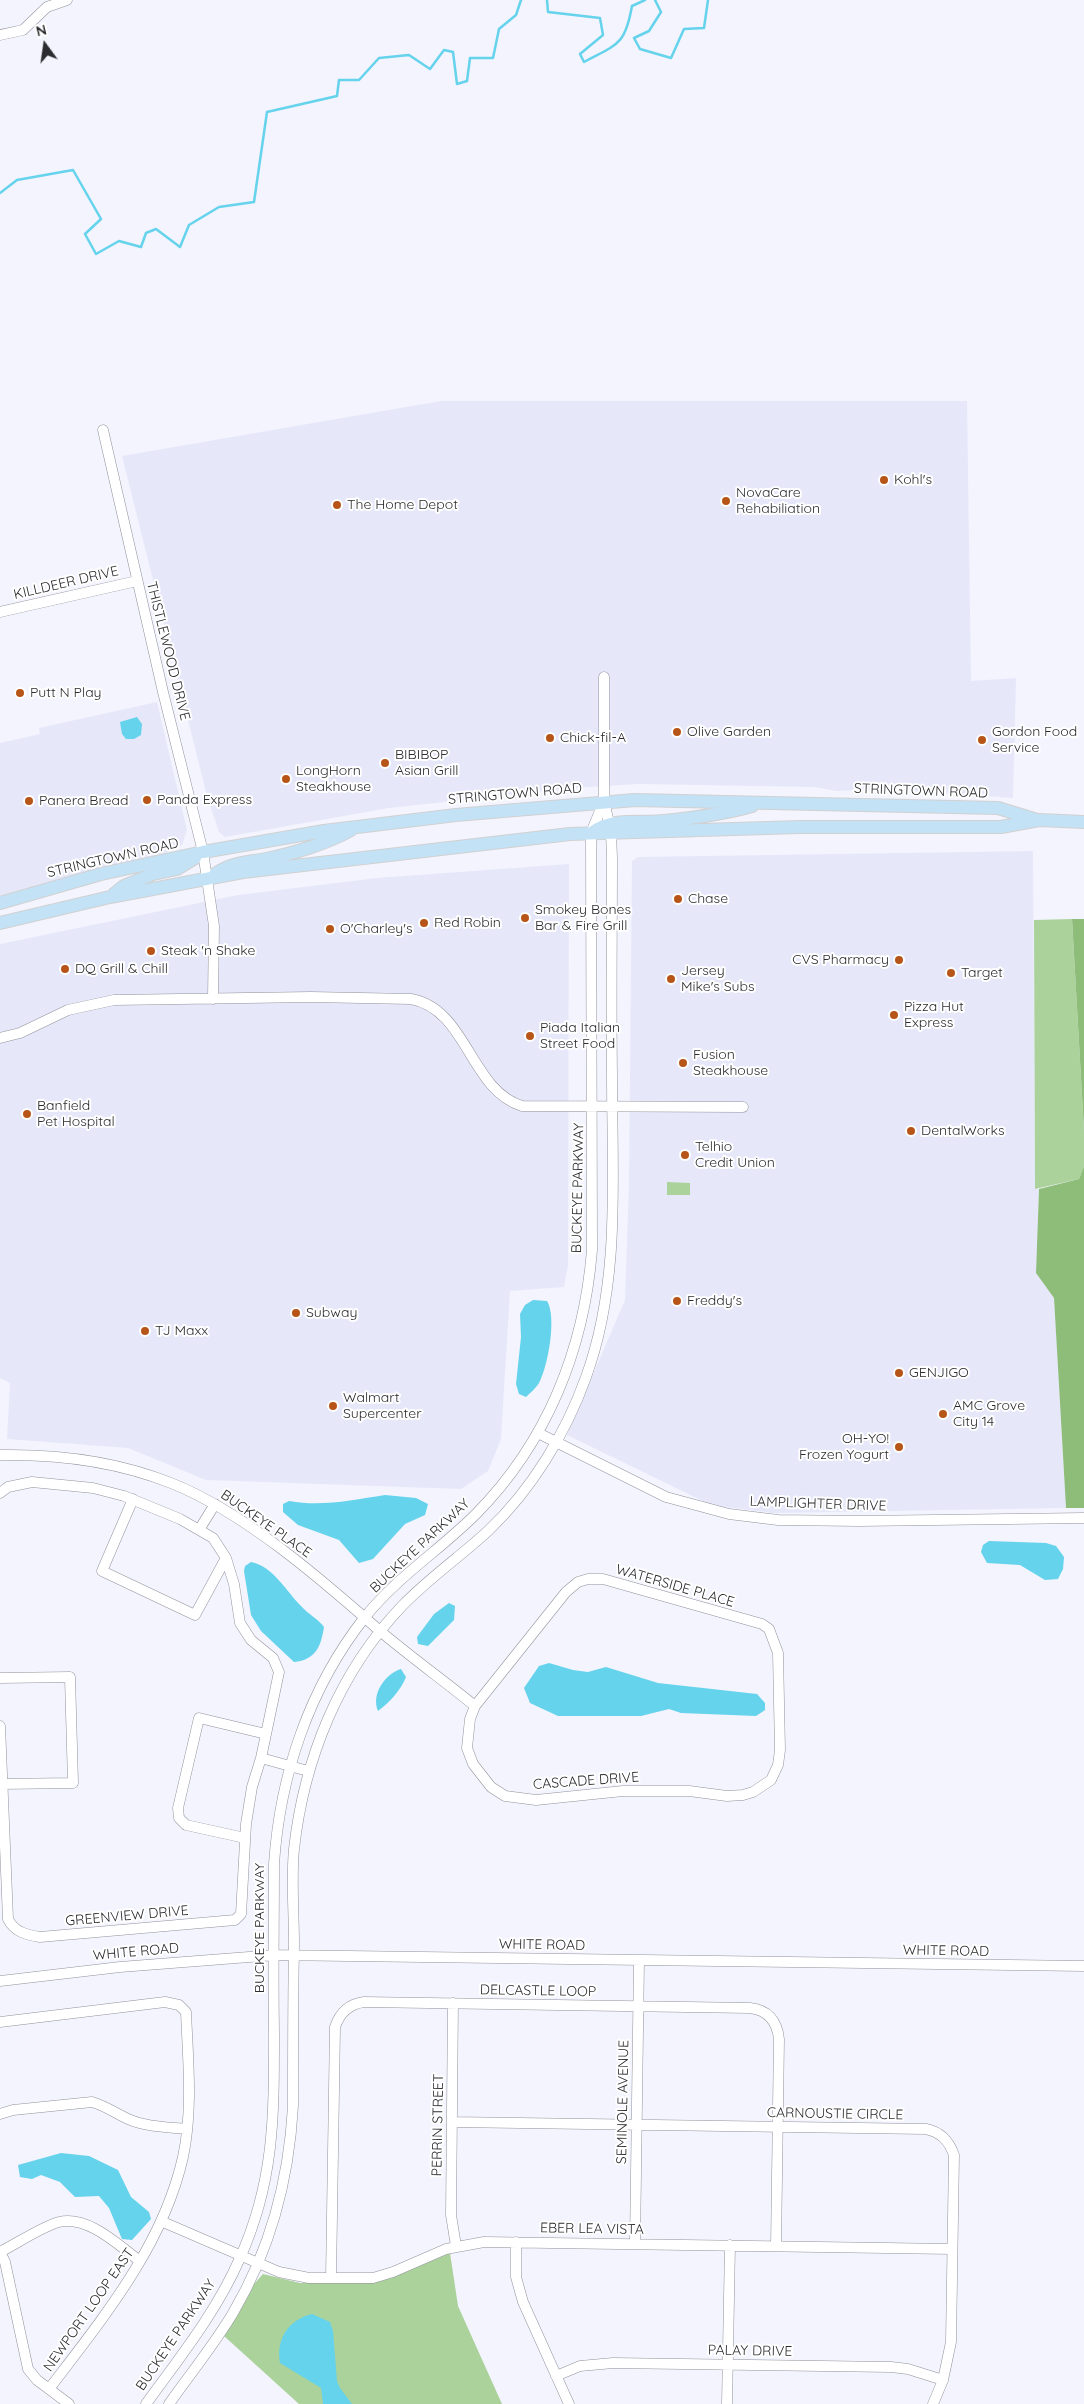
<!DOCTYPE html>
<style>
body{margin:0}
#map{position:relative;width:1084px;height:2404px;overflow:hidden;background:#f3f4fe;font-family:Quicksand,sans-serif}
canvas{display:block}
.north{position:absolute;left:20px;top:20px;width:50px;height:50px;-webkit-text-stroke:4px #fff;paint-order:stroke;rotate:346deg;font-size:14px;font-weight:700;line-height:20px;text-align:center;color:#2c2c30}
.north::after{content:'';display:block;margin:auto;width:18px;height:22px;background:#2c2c30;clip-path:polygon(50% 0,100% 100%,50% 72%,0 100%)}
</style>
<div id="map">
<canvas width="1084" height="2404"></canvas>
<div class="north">N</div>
</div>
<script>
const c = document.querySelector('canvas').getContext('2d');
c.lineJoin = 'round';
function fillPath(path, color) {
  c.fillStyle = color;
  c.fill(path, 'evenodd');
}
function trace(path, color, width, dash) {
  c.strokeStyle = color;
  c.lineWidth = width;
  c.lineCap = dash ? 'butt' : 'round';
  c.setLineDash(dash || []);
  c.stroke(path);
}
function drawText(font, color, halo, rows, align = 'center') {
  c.font = font + ' Quicksand,sans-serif';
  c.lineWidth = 4;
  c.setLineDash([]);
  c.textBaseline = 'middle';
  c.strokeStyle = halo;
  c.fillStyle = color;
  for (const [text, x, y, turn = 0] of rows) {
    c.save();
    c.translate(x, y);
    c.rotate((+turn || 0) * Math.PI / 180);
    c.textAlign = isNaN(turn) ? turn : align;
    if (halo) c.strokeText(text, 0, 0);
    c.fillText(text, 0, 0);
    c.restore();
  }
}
fillPath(new Path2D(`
 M 441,401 L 967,401 L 971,681 L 1016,678 L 1013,798 L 889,789 L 836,791 L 815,787 L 638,784 L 573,788 L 389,808 L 225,837 L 219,832 L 207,796 L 122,456 Z
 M 157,702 L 187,830 L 182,845 L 164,854 L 0,899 L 0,743 L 40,734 L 39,728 Z
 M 1033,851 L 1035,1189 L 1039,1189 L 1036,1273 L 1054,1298 L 1066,1508 L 773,1513 L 711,1505 L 567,1435 L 625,1300 L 629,1183 L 632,861 L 638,857 Z
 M 569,864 L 568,1265 L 564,1287 L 510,1291 L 501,1439 L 488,1471 L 461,1489 L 206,1480 L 128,1448 L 7,1439 L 10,1383 L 0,1378 L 0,944 L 238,895 L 377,878 Z`), '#e6e8fa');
fillPath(new Path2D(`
 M 1072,919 L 1084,1131 L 1084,1166 L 1079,1179 L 1035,1189 L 1034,920 Z
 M 667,1182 L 690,1183 L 690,1195 L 667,1195 Z
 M 450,2253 L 458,2306 L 502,2404 L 299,2404 L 224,2336 L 254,2284 L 263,2274 L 300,2283 L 382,2281 Z`), '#abd29b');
fillPath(new Path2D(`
 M 1072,919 L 1084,919 L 1084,1131 Z
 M 1084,1166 L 1084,1508 L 1066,1508 L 1054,1298 L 1036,1273 L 1039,1189 L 1079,1179 Z`), '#8ebd7a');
fillPath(new Path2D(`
 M 137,717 L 142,724 L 141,735 L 134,739 L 126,739 L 122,734 L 120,722 Z
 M 533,1300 L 547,1301 C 557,1317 548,1366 539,1383 C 536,1388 530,1393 526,1397 L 519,1394 L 516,1384 L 521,1337 L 520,1314 L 525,1305 Z
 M 385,1495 L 416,1498 L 428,1504 L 425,1515 L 405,1524 L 373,1559 L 359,1563 L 339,1540 L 298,1525 L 283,1512 L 283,1504 L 289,1501 C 322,1507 352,1500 385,1495 Z
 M 989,1541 L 1046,1543 L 1056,1546 L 1064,1557 L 1063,1569 L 1058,1579 L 1045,1580 L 1020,1565 L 987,1563 L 981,1552 L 983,1545 Z
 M 251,1562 C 273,1566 286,1591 301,1606 C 308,1614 317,1618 324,1627 C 321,1646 316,1660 294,1662 L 261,1631 L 251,1615 L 244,1571 L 245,1566 Z
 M 449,1603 L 455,1606 L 454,1620 L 428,1646 L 418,1644 L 417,1637 L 434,1614 Z
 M 549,1663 L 573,1670 L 588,1672 L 606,1667 L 658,1683 L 757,1694 L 765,1703 L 765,1710 L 756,1716 L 681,1713 L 669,1709 L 641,1716 L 558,1716 L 530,1703 L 524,1688 L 539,1666 Z
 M 401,1669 L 406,1677 C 401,1690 390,1702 378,1711 C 371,1694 385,1674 401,1669 Z
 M 61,2153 L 89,2156 L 118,2170 L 131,2197 L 149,2212 L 151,2219 L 132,2240 L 122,2239 L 109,2208 L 99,2196 L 75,2197 L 60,2182 L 41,2175 L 32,2179 L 20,2177 L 18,2165 Z
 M 312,2314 L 330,2322 L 333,2331 L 337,2381 L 340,2388 L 352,2404 L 323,2404 L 321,2388 L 280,2363 C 276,2339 288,2320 312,2314 Z`), '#65d3ec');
trace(new Path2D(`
 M 547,0 L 548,12 L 600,18 L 603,35 L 580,54 L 584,62 C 618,44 625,45 632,6 L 645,0
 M 655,0 L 661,12 L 649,31 L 634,38 L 640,49 L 671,58 L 684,29 L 704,28 L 708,0
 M 0,193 L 17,180 L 73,170 L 101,219 L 85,234 L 96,254 L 119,241 L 141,247 L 146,233 L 156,229 L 180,247 L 189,225 L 219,207 L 254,202 L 267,112 L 337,96 L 339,80 L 359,80 L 379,58 L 409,55 L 430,69 L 444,50 L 453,52 L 457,84 L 467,81 L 470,58 L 493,58 L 499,29 L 516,15 L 521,0`), '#65d3ec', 2.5);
const minor = new Path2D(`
 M 0,35 L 23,30 L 47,7 L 67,0
 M 103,430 L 163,692 L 203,852 L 214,926 L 213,999
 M 0,612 L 137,581
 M 0,1038 L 20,1033 L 68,1010 L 114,1000 L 311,997 L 411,999 C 467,1009 470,1090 522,1106 L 743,1107
 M 538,1433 L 666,1497 L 729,1514 L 778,1520 L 860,1521 L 1084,1518
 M 0,1455 C 58,1454 116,1461 171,1483 C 244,1512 321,1579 380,1631 C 411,1657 444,1681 475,1706
 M 0,1493 L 8,1487 L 32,1482 L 93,1488 L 124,1496 L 180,1519 L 213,1538 L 226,1558 L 234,1584 L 240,1623 L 251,1640 L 273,1658 L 279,1672 L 261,1758 L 252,1787 L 246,1824 L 241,1914 L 235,1920 L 40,1937 C 27,1935 14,1932 8,1919 L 0,1726
 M 133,1499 L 102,1571 L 195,1615 L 226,1558
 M 199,1530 L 215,1504
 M 588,1579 L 603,1579 L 762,1624 L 769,1629 L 778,1653 L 780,1750 L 778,1765 L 771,1780 L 753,1792 L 743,1795 L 727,1796 L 689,1791 L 623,1791 L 536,1800 L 505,1796 L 491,1787 L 473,1764 L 467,1748 L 470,1719 L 475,1706 L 566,1592 L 578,1582 Z
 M 0,1678 L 70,1677 L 73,1783 L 1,1784
 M 261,1758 L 308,1771
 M 245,1838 L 186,1825 L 179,1818 L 178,1808 L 199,1718 L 266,1734
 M 0,1981 L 120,1967 L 275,1955 L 1084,1966
 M 453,2003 L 451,2215 L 456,2246
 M 0,2022 L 165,2002 L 179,2005 L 186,2012 C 188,2060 193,2110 183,2157 C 163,2246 103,2318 49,2389
 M 0,2114 L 13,2110 L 92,2102 C 106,2106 115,2113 128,2119 C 146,2127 167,2127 187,2129
 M 452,2122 L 926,2129 C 941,2132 949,2141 954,2155 L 951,2342 L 943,2380 L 933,2404
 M 163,2222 L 279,2272 L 309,2278 L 373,2278 L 393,2272 L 446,2249 L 484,2242 L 952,2249
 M 516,2242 L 516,2277 L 523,2302 L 569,2404
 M 635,2244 L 639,1960
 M 0,2252 L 5,2262 L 28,2369 L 37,2380 L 69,2404
 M 0,2252 C 16,2244 43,2226 59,2222 C 88,2215 118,2245 140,2261
 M 331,2278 L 335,2027 C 340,2012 349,2004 364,2002 L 750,2008 C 768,2010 777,2021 779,2039 L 776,2246
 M 556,2376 L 580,2366 L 613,2363 L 891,2367 L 908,2369 L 943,2380
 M 146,2404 C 180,2357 217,2311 240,2258 C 275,2180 274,2114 274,2031 C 273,1976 274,1920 274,1864 C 280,1775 309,1688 365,1617 C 397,1577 440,1550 476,1514 C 547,1442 584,1350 592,1250 L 591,833 L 604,801
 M 169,2404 C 190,2374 214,2345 233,2313 C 270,2250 289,2180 293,2106 C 293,2052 293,1998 294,1944 C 294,1912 291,1880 294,1849 C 304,1759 339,1672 402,1606 C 429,1578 461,1556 489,1530 C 532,1489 566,1433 586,1377 C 621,1281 612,1176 612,1075 C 611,1003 612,931 612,858 L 611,832 L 604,801 L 604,677
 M 727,2404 L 730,2245`);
const major = new Path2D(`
 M 593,832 C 614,817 641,824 665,821 C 694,818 724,814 752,806
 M 215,874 C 233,862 246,863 266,859 C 292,854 328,843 351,830
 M 114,894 L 124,886 L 153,874 L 177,869 L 195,858
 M 0,903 L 101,874 L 203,852 L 324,831 L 456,815 L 635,800 L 998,808 L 1034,819
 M 0,923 L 110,897 L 243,872 L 570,834 L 800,827 L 1001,827 L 1039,820 L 1084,822`);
trace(minor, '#91929b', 11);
trace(major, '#d1d1d1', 14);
trace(minor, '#fff', 10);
trace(major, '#c4e2f6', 12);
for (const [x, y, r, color] of [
 [884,480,5,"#b75518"],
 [726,501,5,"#b75518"],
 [337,505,5,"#b75518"],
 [20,693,5,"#b75518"],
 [677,732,5,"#b75518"],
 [550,738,5,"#b75518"],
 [982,740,5,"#b75518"],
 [385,763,5,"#b75518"],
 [286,779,5,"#b75518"],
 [147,800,5,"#b75518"],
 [29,801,5,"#b75518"],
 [678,899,5,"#b75518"],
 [525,918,5,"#b75518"],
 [424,923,5,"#b75518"],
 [330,929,5,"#b75518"],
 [151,951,5,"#b75518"],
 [899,960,5,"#b75518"],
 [65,969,5,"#b75518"],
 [951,973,5,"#b75518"],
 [671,979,5,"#b75518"],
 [894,1015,5,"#b75518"],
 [530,1036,5,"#b75518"],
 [683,1063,5,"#b75518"],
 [27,1114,5,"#b75518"],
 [911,1131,5,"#b75518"],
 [685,1155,5,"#b75518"],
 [677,1301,5,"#b75518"],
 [296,1313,5,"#b75518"],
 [145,1331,5,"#b75518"],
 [899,1373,5,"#b75518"],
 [333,1406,5,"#b75518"],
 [943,1414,5,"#b75518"],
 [899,1447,5,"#b75518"]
]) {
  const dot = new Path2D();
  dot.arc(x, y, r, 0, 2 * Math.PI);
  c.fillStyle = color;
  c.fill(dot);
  trace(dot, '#fff', 2);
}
drawText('14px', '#2c2c30', '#fff', [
 ["Kohl's",894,480],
 ["NovaCare",736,493],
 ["Rehabiliation",736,509],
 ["The Home Depot",347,505],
 ["Putt N Play",30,693],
 ["Olive Garden",687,732],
 ["Gordon Food",992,732],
 ["Service",992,748],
 ["Chick-fil-A",560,738],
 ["BIBIBOP",395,755],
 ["Asian Grill",395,771],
 ["LongHorn",296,771],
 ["Steakhouse",296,787],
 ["Panda Express",157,800],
 ["Panera Bread",39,801],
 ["Chase",688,899],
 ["Smokey Bones",535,910],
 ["Bar & Fire Grill",535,926],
 ["Red Robin",434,923],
 ["O'Charley's",340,929],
 ["Steak 'n Shake",161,951],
 ["CVS Pharmacy",889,960,"right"],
 ["DQ Grill & Chill",75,969],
 ["Jersey",681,971],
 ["Mike's Subs",681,987],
 ["Target",961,973],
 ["Pizza Hut",904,1007],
 ["Express",904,1023],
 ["Piada Italian",540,1028],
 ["Street Food",540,1044],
 ["Fusion",693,1055],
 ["Steakhouse",693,1071],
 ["Banfield",37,1106],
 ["Pet Hospital",37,1122],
 ["DentalWorks",921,1131],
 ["Telhio",695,1147],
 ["Credit Union",695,1163],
 ["Freddy's",687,1301],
 ["Subway",306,1313],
 ["TJ Maxx",155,1331],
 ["GENJIGO",909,1373],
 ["Walmart",343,1398],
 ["Supercenter",343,1414],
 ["AMC Grove",953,1406],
 ["City 14",953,1422],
 ["OH-YO!",889,1439,"right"],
 ["Frozen Yogurt",889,1455,"right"]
], 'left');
drawText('14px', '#2c2c30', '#fff', [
 ["KILLDEER DRIVE",66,583,-13],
 ["THISTLEWOOD DRIVE",168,651,76],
 ["STRINGTOWN ROAD",921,791,2],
 ["STRINGTOWN ROAD",515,794,-5],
 ["STRINGTOWN ROAD",113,858,-13],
 ["BUCKEYE PARKWAY",578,1188,-89],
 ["LAMPLIGHTER DRIVE",818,1504,2],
 ["BUCKEYE PLACE",266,1524,35],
 ["BUCKEYE PARKWAY",420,1546,-43],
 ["WATERSIDE PLACE",675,1586,16],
 ["CASCADE DRIVE",586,1781,-4],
 ["GREENVIEW DRIVE",127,1916,-5],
 ["BUCKEYE PARKWAY",260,1928,-90],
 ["WHITE ROAD",542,1945,1],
 ["WHITE ROAD",946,1951,1],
 ["WHITE ROAD",136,1952,-5],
 ["DELCASTLE LOOP",538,1991,1],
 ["SEMINOLE AVENUE",623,2102,-89],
 ["CARNOUSTIE CIRCLE",835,2114,1],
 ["PERRIN STREET",438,2125,-89],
 ["EBER LEA VISTA",592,2229,1],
 ["NEWPORT LOOP EAST",89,2310,-55],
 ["BUCKEYE PARKWAY",176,2335,-56],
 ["PALAY DRIVE",750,2351,1]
]);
</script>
